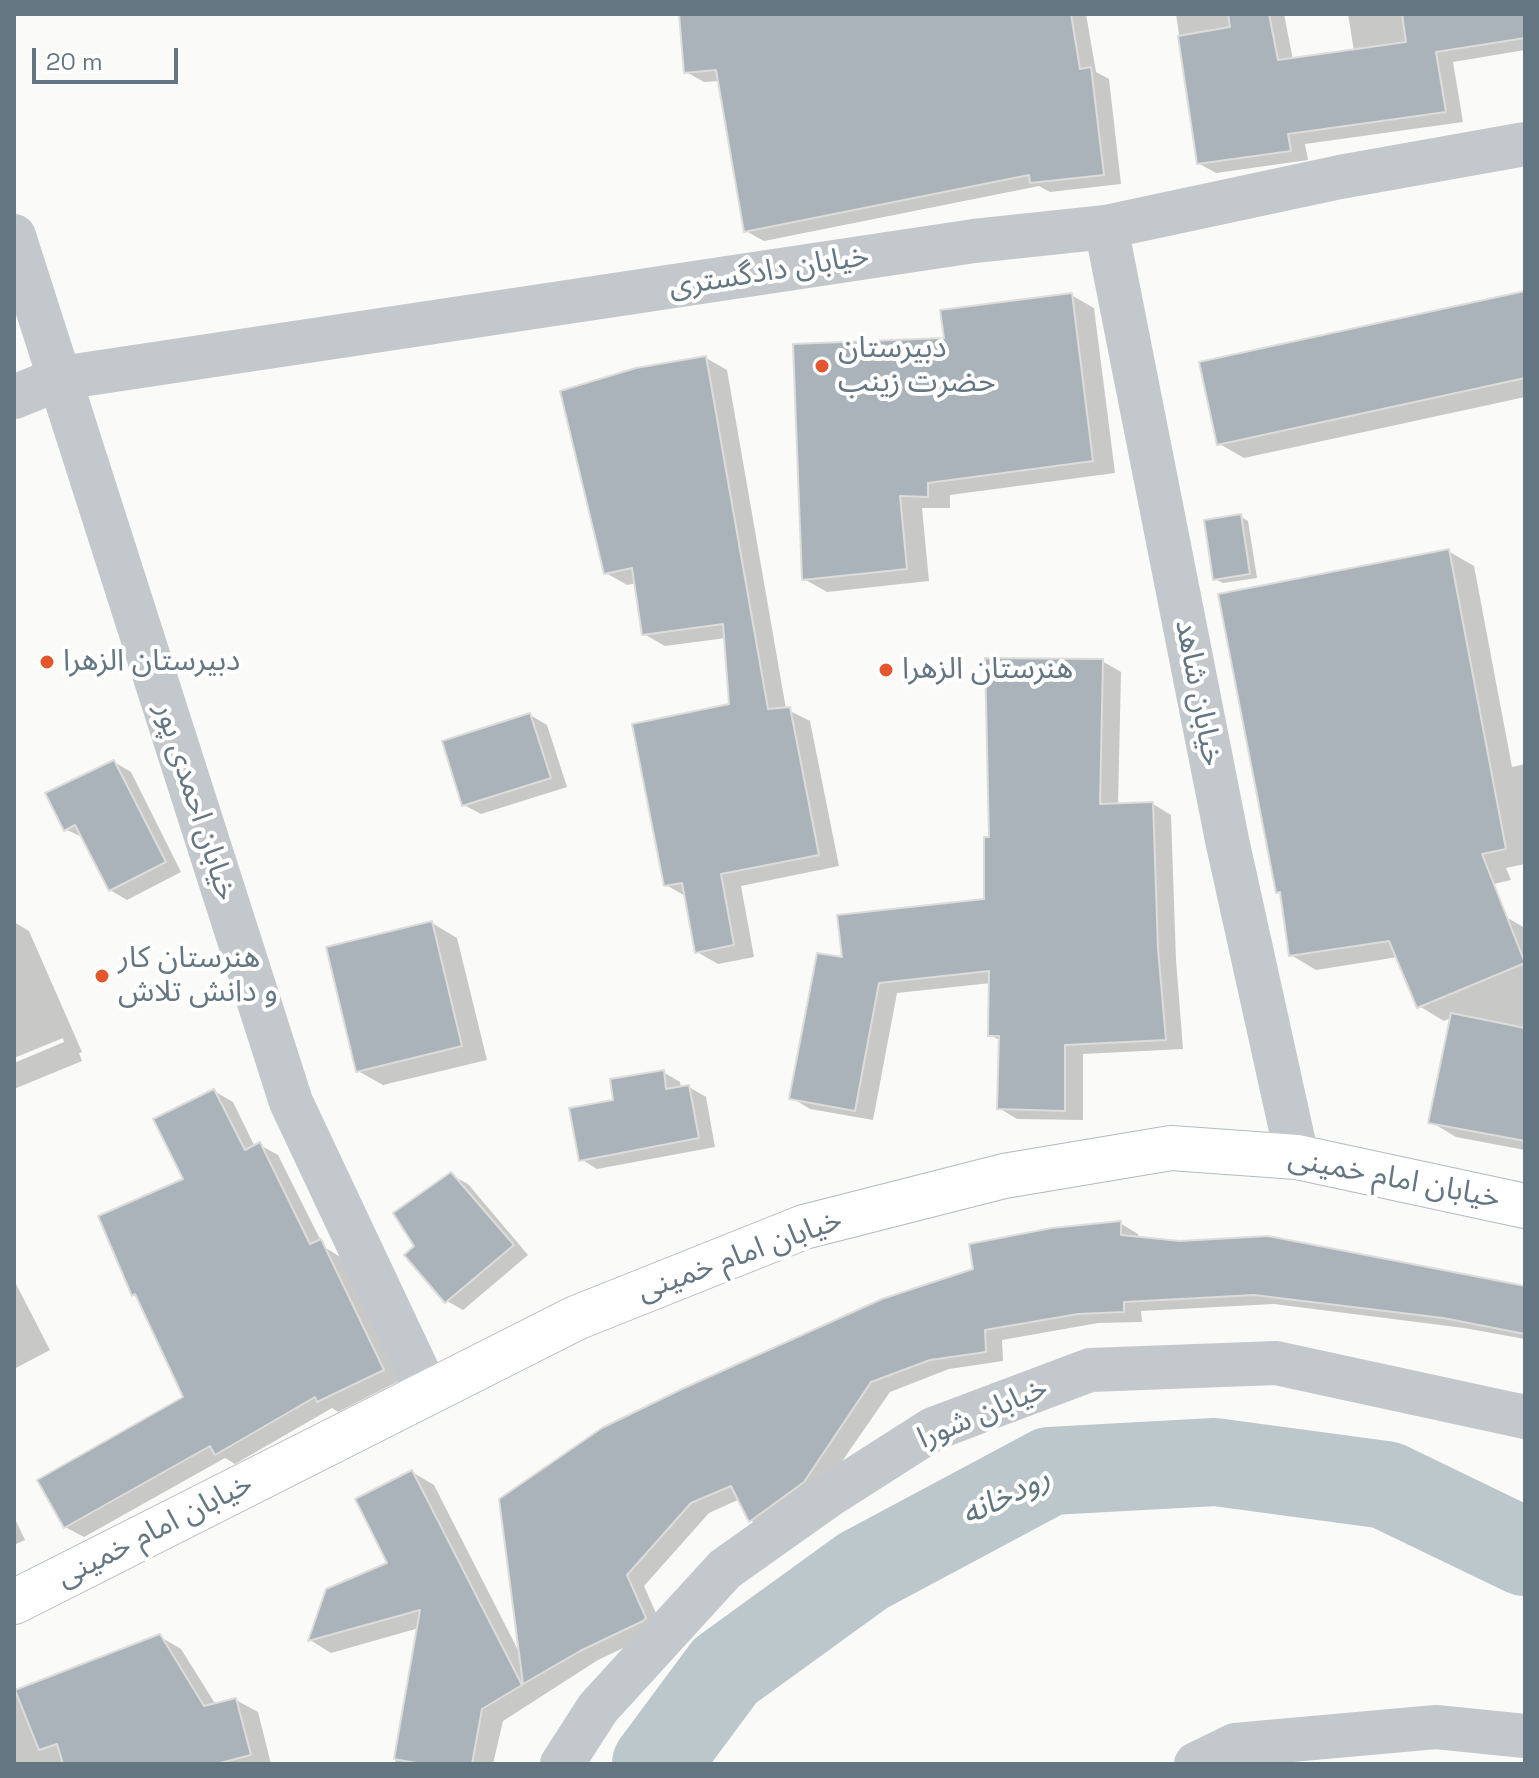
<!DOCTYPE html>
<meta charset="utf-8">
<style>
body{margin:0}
#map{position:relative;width:1539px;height:1778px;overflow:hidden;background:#fafaf8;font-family:"Space Grotesk",sans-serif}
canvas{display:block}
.frame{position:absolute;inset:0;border:16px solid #657683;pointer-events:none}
.scale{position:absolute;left:32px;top:48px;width:146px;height:36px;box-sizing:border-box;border:4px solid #657683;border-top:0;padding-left:10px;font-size:24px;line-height:28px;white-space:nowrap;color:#657683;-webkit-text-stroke:6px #fff;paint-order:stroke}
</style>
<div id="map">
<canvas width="1539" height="1778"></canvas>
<div class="frame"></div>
<div class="scale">20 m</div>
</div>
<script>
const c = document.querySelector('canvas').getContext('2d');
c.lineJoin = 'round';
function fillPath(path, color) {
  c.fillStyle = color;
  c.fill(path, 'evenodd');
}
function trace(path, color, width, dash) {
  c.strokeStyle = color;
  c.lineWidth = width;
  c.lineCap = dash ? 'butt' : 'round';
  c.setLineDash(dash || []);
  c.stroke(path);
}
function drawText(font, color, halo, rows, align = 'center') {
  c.font = font + ' "Space Grotesk","Noto Sans Arabic",sans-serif';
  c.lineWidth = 8;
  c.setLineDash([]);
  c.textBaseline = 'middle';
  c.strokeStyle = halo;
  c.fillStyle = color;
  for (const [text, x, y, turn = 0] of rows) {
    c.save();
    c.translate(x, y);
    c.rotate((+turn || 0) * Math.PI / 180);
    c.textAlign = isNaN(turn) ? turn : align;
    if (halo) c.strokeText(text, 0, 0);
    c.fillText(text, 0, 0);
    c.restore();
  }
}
fillPath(new Path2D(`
 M 681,14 L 1086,14 L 1096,72 L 1109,79 L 1121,184 L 1050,192 L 1039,186 L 764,241 L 746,231 L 720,81 L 704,82 L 686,72 Z
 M 1176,14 L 1284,14 L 1293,60 L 1354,51 L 1348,14 L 1525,14 L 1525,50 L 1453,62 L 1463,122 L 1305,144 L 1308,160 L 1216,173 L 1198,163 Z
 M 1525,293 L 1525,397 L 1244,458 L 1218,443 Z
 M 1071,295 L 1094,308 L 1115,473 L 950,495 L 950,508 L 922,508 L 929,581 L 827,592 L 804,579 L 946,339 Z
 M 706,358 L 727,370 L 786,709 L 810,721 L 839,866 L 741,886 L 754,957 L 718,964 L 697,952 L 687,897 L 666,885 L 731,706 L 726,638 L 665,646 L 644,634 L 637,583 L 627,585 L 606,573 Z
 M 1240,516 L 1248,521 L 1257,578 L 1223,583 L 1215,579 Z
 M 1448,551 L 1474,566 L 1512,767 L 1525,764 L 1525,864 L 1506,868 L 1511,880 L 1387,909 L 1506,917 L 1525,928 L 1525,1150 L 1456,1137 L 1431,1122 L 1453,1017 L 1444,1021 L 1419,1006 L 1398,957 L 1316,970 L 1291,955 L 1282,894 L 1278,892 Z
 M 1102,661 L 1121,672 L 1118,805 L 1153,804 L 1171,815 L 1176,960 L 1183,1049 L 1083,1054 L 1083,1120 L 1017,1119 L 999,1108 L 1001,1041 L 990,1035 L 991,983 L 897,993 L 873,1120 L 810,1109 L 792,1098 L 844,960 L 986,901 L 991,839 Z
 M 530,715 L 547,725 L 567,787 L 481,814 L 464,805 Z
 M 114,762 L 131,772 L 181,872 L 127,900 L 110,890 L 84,838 L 65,829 Z
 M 14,922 L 29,931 L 82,1052 L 79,1053 L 82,1061 L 14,1089 L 14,1063 L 64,1042 L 63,1038 L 14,1058 Z
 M 432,923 L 457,938 L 487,1060 L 383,1085 L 358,1071 Z
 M 663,1072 L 680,1082 L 681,1089 L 689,1087 L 706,1097 L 715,1147 L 597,1169 L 581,1159 L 616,1101 Z
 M 214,1091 L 233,1102 L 255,1147 L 260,1145 L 278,1155 L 324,1247 L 342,1258 L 401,1380 L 338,1412 L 332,1408 L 235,1464 L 225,1458 L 84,1537 L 65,1527 L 186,1398 L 139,1297 L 133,1294 L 186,1180 Z
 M 451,1175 L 468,1184 L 528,1255 L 463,1310 L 447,1301 L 417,1247 Z
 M 1120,1223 L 1138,1234 L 1139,1239 L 1525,1288 L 1525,1339 L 1464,1328 L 1274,1304 L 1141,1311 L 1142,1322 L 1098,1323 L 1002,1340 L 1003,1361 L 949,1369 L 890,1392 L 825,1486 L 768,1531 L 750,1520 L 740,1499 L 709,1513 L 644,1586 L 663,1629 L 598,1660 L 503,1721 L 493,1764 L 395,1764 L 419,1628 L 331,1653 L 310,1640 L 328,1590 L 390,1564 L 412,1472 L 434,1485 L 521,1656 L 501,1500 Z
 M 14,1280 L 50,1350 L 14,1369 Z
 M 14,1517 L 25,1540 L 14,1545 Z
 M 159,1636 L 181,1649 L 216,1705 L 236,1700 L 258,1712 L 271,1764 L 14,1764 L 14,1697 Z`), '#0003');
trace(new Path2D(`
 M 656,1764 L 725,1671 L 863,1571 L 1050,1471 L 1215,1462 L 1386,1485 L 1525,1552`), '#bbc7cb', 88);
const building = new Path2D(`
 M 679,14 L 1071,14 L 1080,69 L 1091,67 L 1104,175 L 1030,183 L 1029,175 L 744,232 L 716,70 L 684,73 Z
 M 1228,14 L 1269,14 L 1278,60 L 1406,42 L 1402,14 L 1525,14 L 1525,38 L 1436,52 L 1446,112 L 1288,134 L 1291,151 L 1197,164 L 1178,36 L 1230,27 Z
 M 1525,291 L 1525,378 L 1217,445 L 1199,362 Z
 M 1072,293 L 1093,461 L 928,483 L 928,497 L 900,496 L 907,569 L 802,580 L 793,344 L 944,338 L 940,310 Z
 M 706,356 L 768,709 L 790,707 L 819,855 L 721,874 L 734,945 L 695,953 L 682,883 L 664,886 L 632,724 L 729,704 L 723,624 L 642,635 L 632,568 L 604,574 L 560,391 L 636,368 Z
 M 1241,514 L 1250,574 L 1213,580 L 1204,520 Z
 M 1449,549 L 1506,849 L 1482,854 L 1525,963 L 1417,1008 L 1389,941 L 1289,956 L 1280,892 L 1276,893 L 1218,594 Z
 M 985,658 L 1103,659 L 1100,804 L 1153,802 L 1158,949 L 1166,1040 L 1065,1045 L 1065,1111 L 997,1109 L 999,1036 L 988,1036 L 989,971 L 879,983 L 855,1111 L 789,1099 L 817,953 L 842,957 L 837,915 L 984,899 L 984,837 L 989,837 Z
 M 530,713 L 551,778 L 462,806 L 442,741 Z
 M 114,760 L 166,862 L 109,891 L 75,825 L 64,831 L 45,793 Z
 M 432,921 L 462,1046 L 356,1072 L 326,947 Z
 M 1451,1013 L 1525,1028 L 1525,1141 L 1428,1123 Z
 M 664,1070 L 666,1089 L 689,1085 L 699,1138 L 579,1161 L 569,1108 L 613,1100 L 610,1079 Z
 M 214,1089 L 245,1150 L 260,1142 L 310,1244 L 321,1239 L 384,1370 L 317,1402 L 315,1397 L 215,1455 L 210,1446 L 64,1528 L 37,1480 L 183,1397 L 135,1294 L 132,1296 L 98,1216 L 183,1179 L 153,1119 Z
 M 451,1172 L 514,1245 L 445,1303 L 404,1255 L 414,1246 L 393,1213 Z
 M 1121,1221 L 1121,1235 L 1180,1241 L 1268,1236 L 1525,1286 L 1525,1334 L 1443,1318 L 1254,1295 L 1124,1302 L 1124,1312 L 1078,1314 L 985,1330 L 986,1352 L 930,1360 L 871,1382 L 804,1482 L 749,1522 L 731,1486 L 691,1503 L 627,1575 L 646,1618 L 643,1621 L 580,1651 L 523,1684 L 499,1499 L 602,1428 L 682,1389 L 882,1299 L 973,1269 L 969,1244 L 1052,1228 Z
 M 412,1470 L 522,1685 L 482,1709 L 472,1764 L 422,1764 L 394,1759 L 420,1610 L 308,1641 L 326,1589 L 387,1563 L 355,1499 Z
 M 160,1634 L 204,1706 L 236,1698 L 251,1755 L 216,1764 L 63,1764 L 57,1744 L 39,1750 L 15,1690 Z`);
fillPath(building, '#aab3b9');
trace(building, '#dcdcda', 2);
const secondary = new Path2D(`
 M 14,1602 L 576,1318 L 804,1227 L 1004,1176 L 1171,1148 L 1297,1157 L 1525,1206`);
trace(secondary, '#b3babf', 46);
trace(new Path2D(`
 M 1106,227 L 1227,840 L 1297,1157
 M 14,236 L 291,1102 L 428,1393
 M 14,397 L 61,378 L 974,241 L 1106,227 L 1340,177 L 1525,144
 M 562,1764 L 598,1708 L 725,1569 L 828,1496 L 933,1429 L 1090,1370 L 1276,1363 L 1525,1417
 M 1196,1764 L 1235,1745 L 1436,1727 L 1525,1736`), '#c3c8cc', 44);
trace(secondary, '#fff', 44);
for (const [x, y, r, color] of [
 [822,366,8,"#e4572e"],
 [47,662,8,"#e4572e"],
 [886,670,8,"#e4572e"],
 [102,976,8,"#e4572e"]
]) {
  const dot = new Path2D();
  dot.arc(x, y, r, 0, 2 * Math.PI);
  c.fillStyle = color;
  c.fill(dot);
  trace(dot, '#fff', 3);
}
drawText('30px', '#657683', '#fff', [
 ["خیابان دادگستری",769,272,-9],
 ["خیابان شاهد",1198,693,79],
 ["خیابان احمدی پور",195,802,72],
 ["خیابان امام خمینی",1394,1179,11],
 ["خیابان امام خمینی",740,1256,-20],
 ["خیابان شورا",983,1414,-23],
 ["خیابان امام خمینی",155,1531,-27]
]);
drawText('30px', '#657683', '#fff', [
 ["دبیرستان",838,349],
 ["حضرت زینب",838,383],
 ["دبیرستان الزهرا",63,662],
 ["هنرستان الزهرا",902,670],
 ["هنرستان کار",118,959],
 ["و دانش تلاش",118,993]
], 'left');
drawText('italic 32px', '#60757c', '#fff', [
 ["رودخانه",1006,1497,-26]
]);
</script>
